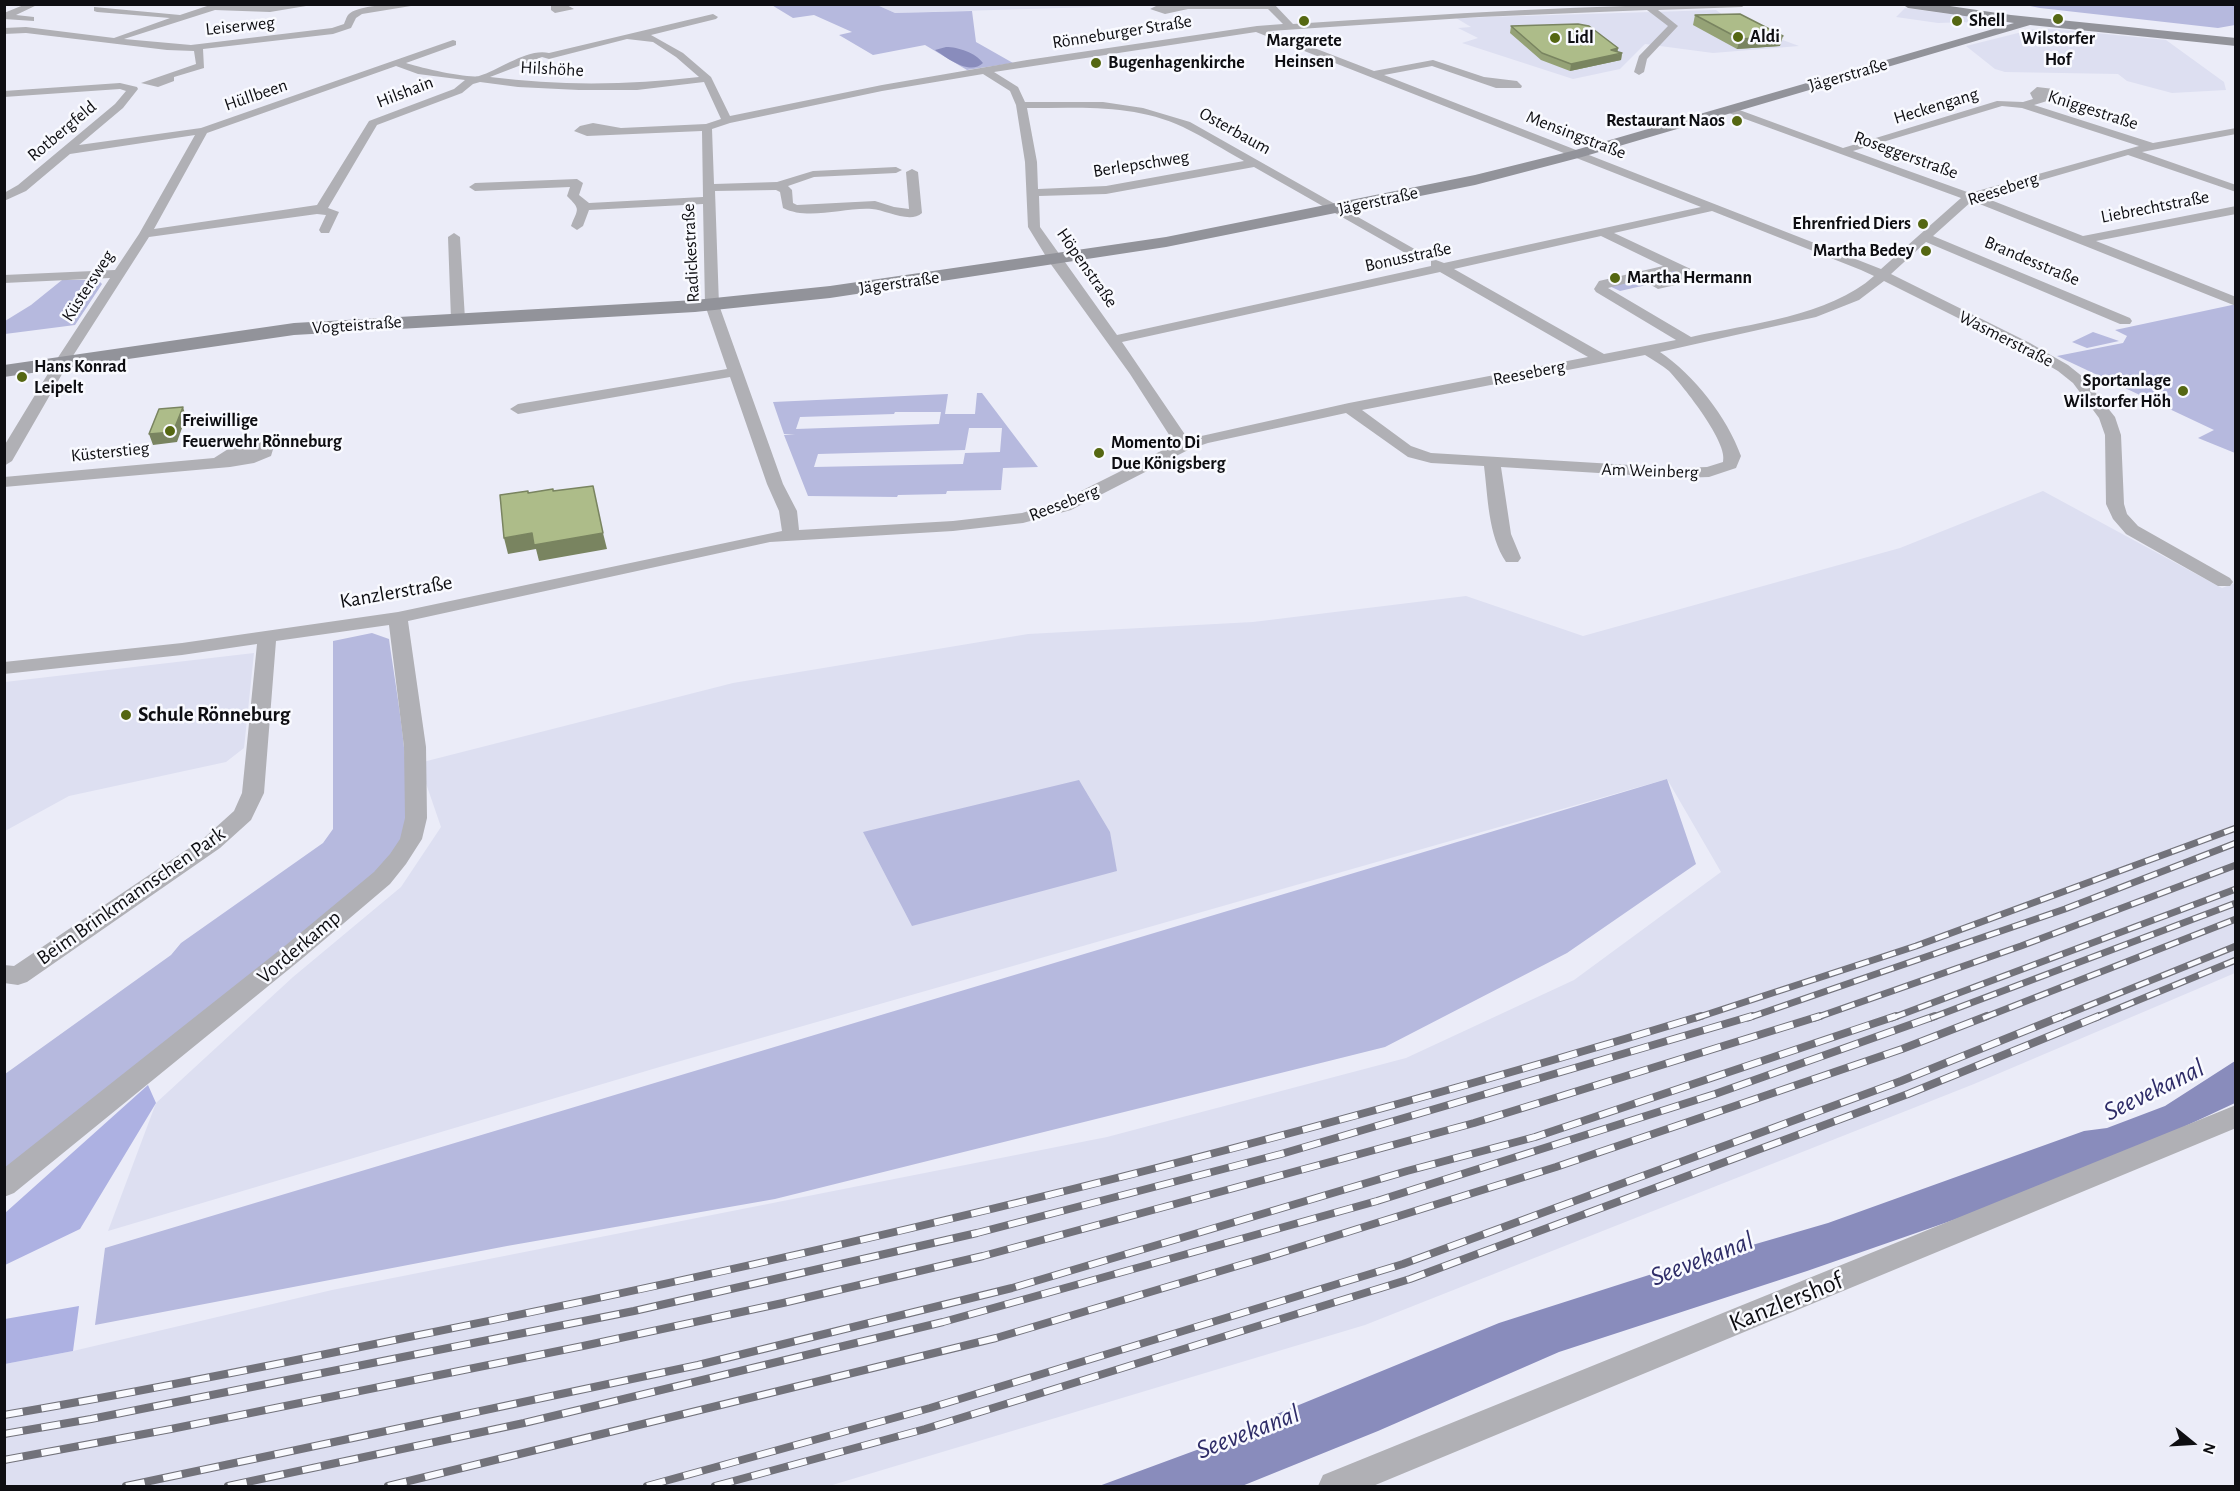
<!DOCTYPE html>
<meta charset="utf-8">
<style>
body{margin:0}
#map{position:relative;width:2240px;height:1491px;overflow:hidden;background:#ebecf8;font-family:"Alegreya Sans",sans-serif}
canvas{display:block}
.frame{position:absolute;inset:0;border:6px solid #0e0e12;pointer-events:none}
.north{position:absolute;left:2162px;top:1413px;width:60px;height:60px;-webkit-text-stroke:4px #f9faff;paint-order:stroke;rotate:108deg;font-size:16px;font-weight:700;line-height:24px;text-align:center;color:#0e0e12}
.north::after{content:'';display:block;margin:auto;width:21px;height:27px;background:#0e0e12;clip-path:polygon(50% 0,100% 100%,50% 72%,0 100%)}
</style>
<div id="map">
<canvas width="2240" height="1491"></canvas>
<div class="frame"></div>
<div class="north">N</div>
</div>
<script>
const c = document.querySelector('canvas').getContext('2d');
c.lineJoin = 'round';
function fillPath(path, color) {
  c.fillStyle = color;
  c.fill(path, 'evenodd');
}
function trace(path, color, width, dash) {
  c.strokeStyle = color;
  c.lineWidth = width;
  c.lineCap = dash ? 'butt' : 'round';
  c.setLineDash(dash || []);
  c.stroke(path);
}
function drawText(font, color, halo, rows, align = 'center') {
  c.font = font + ' "Alegreya Sans",sans-serif';
  c.lineWidth = 5;
  c.setLineDash([]);
  c.textBaseline = 'middle';
  c.strokeStyle = halo;
  c.fillStyle = color;
  for (const [text, x, y, turn = 0] of rows) {
    c.save();
    c.translate(x, y);
    c.rotate((+turn || 0) * Math.PI / 180);
    c.textAlign = isNaN(turn) ? turn : align;
    if (halo) c.strokeText(text, 0, 0);
    c.fillText(text, 0, 0);
    c.restore();
  }
}
fillPath(new Path2D(`
 M 877,5 L 1160,4 L 1160,5 L 895,13 Z
 M 1905,8 L 1995,20 L 1999,24 L 1981,27 L 1965,22 L 1938,23 L 1896,17 Z
 M 1716,10 L 1731,21 L 1799,46 L 1713,53 L 1645,44 L 1620,69 L 1573,79 L 1462,43 L 1478,38 L 1458,28 L 1471,27 L 1456,18 Z
 M 2034,29 L 2055,29 L 2166,40 L 2224,82 L 2226,90 L 2172,93 L 2127,81 L 2118,74 L 2005,72 L 1995,69 L 1966,46 Z
 M 2043,491 L 2222,588 L 2235,583 L 2235,973 L 1974,1084 L 1365,1325 L 829,1486 L 5,1486 L 5,1364 L 73,1351 L 332,1290 L 1107,1137 L 1406,1058 L 1574,980 L 1721,872 L 1667,779 L 663,1066 L 108,1231 L 156,1103 L 293,977 L 401,887 L 441,827 L 419,763 L 733,683 L 1028,634 L 1253,622 L 1466,596 L 1583,636 L 1900,548 Z
 M 254,653 L 244,748 L 226,762 L 69,796 L 5,831 L 5,682 Z`), '#dddff1');
fillPath(new Path2D(`
 M 770,4 L 877,5 L 895,13 L 972,11 L 976,42 L 1013,63 L 967,70 L 925,45 L 873,55 L 839,35 L 852,32 L 814,15 L 793,18 Z
 M 2025,5 L 2235,5 L 2235,25 L 2218,28 L 2040,8 Z
 M 1673,270 L 1686,276 L 1620,291 L 1607,285 Z
 M 62,280 L 98,280 L 102,284 L 75,325 L 5,334 L 5,321 L 31,305 Z
 M 2232,305 L 2235,305 L 2235,453 L 2198,438 L 2214,430 L 2057,356 L 2123,343 L 2127,336 L 2115,330 Z
 M 2093,332 L 2119,341 L 2087,348 L 2072,342 Z
 M 977,393 L 982,393 L 1038,467 L 1003,468 L 1001,490 L 947,491 L 946,494 L 898,495 L 897,497 L 808,496 L 784,435 L 795,434 L 784,434 L 773,402 L 948,394 L 945,414 L 975,414 ZM 895,412 L 941,412 L 939,424 L 796,429 L 800,417 L 894,414 ZM 969,428 L 1002,428 L 1000,452 L 965,453 L 963,464 L 814,467 L 818,454 L 965,450 Z
 M 372,633 L 389,639 C 395,685 417,797 402,837 C 395,854 380,868 368,881 L 5,1173 L 5,1074 L 171,955 L 181,943 L 323,843 L 333,829 L 333,641 Z
 M 1667,779 L 1696,864 L 1567,953 L 1385,1047 L 775,1199 L 507,1246 L 95,1325 L 105,1248 Z
 M 1079,780 L 1110,832 L 1117,871 L 912,926 L 863,832 Z`), '#b6b9de');
fillPath(new Path2D(`
 M 148,1085 L 156,1103 L 80,1229 L 5,1265 L 5,1213 Z
 M 79,1306 L 73,1351 L 5,1364 L 5,1319 Z`), '#adb1e2');
fillPath(new Path2D(`
 M 946,47 C 958,47 976,53 983,63 C 970,76 947,58 935,50 Z
 M 2235,1061 L 2235,1103 L 2074,1178 L 1807,1271 L 1559,1352 L 1378,1431 L 1242,1486 L 1099,1486 L 1240,1434 L 1272,1416 L 1499,1323 L 1649,1275 L 1828,1223 L 2084,1131 L 2107,1128 L 2165,1106 Z`), '#898cbc');
fillPath(new Path2D(`
 M 26,4 L 39,4 L 16,15 L 34,17 L 34,21 L 4,19 L 4,13 Z
 M 213,4 L 270,6 L 318,4 L 270,12 L 215,10 L 124,39 L 191,45 L 332,28 L 344,24 C 344,24 347,16 348,15 C 358,3 408,4 423,4 L 362,14 L 356,18 L 351,28 L 333,34 L 203,49 L 204,68 L 174,77 L 174,81 L 158,87 L 141,83 L 196,64 L 194,51 L 167,50 L 26,33 L 4,34 L 4,28 L 26,27 L 114,38 L 170,18 L 97,12 L 94,11 L 94,7 L 180,15 Z
 M 551,4 L 565,4 L 574,9 L 555,13 L 551,10 Z
 M 1160,4 L 1274,4 L 1293,24 C 1444,14 1595,4 1746,4 L 1742,7 L 1658,10 L 1678,26 L 1647,59 L 1644,72 L 1639,75 L 1634,72 L 1639,56 L 1668,26 L 1647,10 L 1479,17 L 1270,31 L 1374,71 L 1433,60 L 1484,77 L 1517,81 L 1522,86 L 1521,88 L 1496,88 L 1432,66 L 1384,75 L 1881,269 L 1961,198 L 1726,112 L 1726,108 L 1734,108 L 1843,148 L 1997,101 L 2023,102 L 2033,99 L 2030,93 L 2037,87 L 2054,89 L 2061,94 L 2057,98 L 2034,105 L 2153,143 L 2236,128 L 2236,134 L 2142,152 L 2236,185 L 2236,192 L 2128,155 L 1983,197 L 2083,236 L 2236,206 L 2236,214 L 2096,241 L 2236,297 L 2236,306 L 1972,201 L 1933,236 L 2130,318 L 2132,321 L 2130,324 L 2120,324 L 1926,242 L 1891,274 L 2030,343 L 2068,365 L 2083,377 L 2115,417 L 2121,435 L 2124,504 L 2127,514 L 2138,526 L 2230,578 L 2233,582 L 2230,586 L 2218,586 L 2126,534 L 2113,519 L 2106,504 L 2105,435 L 2099,418 L 2073,383 L 2058,371 L 2020,349 L 1884,281 L 1859,300 L 1816,317 L 1660,352 C 1694,375 1727,417 1741,456 L 1736,468 L 1709,477 L 1680,478 L 1501,467 L 1511,534 L 1521,558 L 1518,562 L 1506,562 C 1488,535 1488,497 1484,466 L 1431,463 L 1408,457 L 1346,413 L 1208,443 L 1190,449 L 1071,510 L 1023,523 L 953,531 L 770,542 L 408,621 L 426,747 L 427,818 L 422,839 L 406,864 L 390,884 L 304,957 L 14,1193 L 4,1197 L 4,1168 L 286,945 L 374,872 L 390,854 L 400,839 L 405,818 L 404,747 L 389,625 L 276,641 L 264,793 L 251,820 L 220,848 L 27,982 L 18,985 L 4,983 L 4,965 L 14,966 L 204,838 L 234,811 L 242,793 L 257,644 L 182,655 L 4,674 L 4,662 L 182,643 L 398,612 L 782,531 L 779,511 L 767,484 L 730,377 L 518,414 L 510,409 L 518,404 L 727,369 L 705,305 L 703,204 L 589,210 L 583,226 L 577,230 L 571,226 C 578,208 581,210 567,196 L 570,187 L 475,191 L 469,187 L 475,183 L 577,179 L 583,183 L 579,195 L 589,203 L 703,197 L 702,131 L 587,136 L 574,131 L 580,126 L 593,123 L 621,128 L 706,124 L 721,119 L 704,82 L 637,90 L 579,90 L 518,87 L 480,82 L 473,84 L 462,93 L 377,125 L 328,208 L 339,212 L 329,233 L 321,233 L 319,230 L 326,215 L 317,214 L 149,237 L 69,362 L 12,461 L 4,466 L 4,446 L 55,362 L 110,278 L 4,283 L 4,275 L 115,270 L 139,234 L 195,135 L 70,154 L 26,191 L 4,201 L 4,193 L 18,185 L 115,104 L 126,91 L 120,89 L 4,97 L 4,91 L 120,83 L 137,87 L 138,89 L 123,108 L 79,145 L 201,128 L 453,40 L 456,41 L 456,45 L 406,63 C 417,67 469,79 479,76 C 500,70 527,48 549,53 L 713,14 L 718,17 L 716,19 L 651,35 L 683,53 L 711,77 L 730,116 L 882,85 L 1027,60 L 1257,26 L 1283,24 L 1268,9 L 1188,9 L 1165,14 L 1150,9 ZM 1256,32 L 1701,207 L 1444,263 L 1436,260 L 1431,261 L 1431,266 L 1117,335 L 1040,227 L 1039,196 L 1106,194 L 1254,167 L 1407,254 L 1417,254 L 1418,251 L 1190,122 L 1143,108 L 1103,102 L 1025,102 L 1018,87 L 994,72 ZM 627,39 L 653,42 L 676,57 L 699,77 C 629,85 560,86 490,77 L 542,57 L 549,59 ZM 396,66 L 418,74 L 465,80 L 454,89 L 369,121 L 317,205 L 154,229 L 207,133 ZM 983,74 L 1010,91 L 1016,105 L 1025,162 L 1028,227 L 1050,263 L 1130,374 L 1175,444 L 1059,502 L 1022,513 L 953,521 L 799,530 L 797,511 L 783,484 L 719,305 L 715,191 L 776,190 L 780,192 L 783,208 C 809,221 844,207 872,209 C 886,210 910,224 922,213 L 918,172 L 912,169 L 906,172 L 909,209 L 894,207 L 875,201 L 797,205 L 793,203 L 792,190 L 788,186 L 814,177 L 896,173 L 902,170 L 896,167 L 813,171 L 777,182 L 714,184 L 712,129 L 730,123 L 882,91 ZM 2002,106 L 2022,108 L 2139,146 L 1970,193 L 1853,151 ZM 1027,108 C 1079,108 1135,104 1183,127 C 1204,137 1224,150 1244,161 L 1106,186 L 1038,189 L 1037,162 ZM 1712,211 L 1861,270 L 1874,276 C 1830,316 1748,324 1691,337 L 1608,288 L 1674,271 L 1682,275 L 1653,282 L 1651,285 L 1658,289 L 1693,281 L 1697,274 L 1695,271 L 1614,233 ZM 1601,236 L 1663,266 L 1599,281 L 1594,289 L 1596,292 L 1676,340 L 1604,354 L 1454,269 ZM 1440,272 L 1588,357 L 1349,403 L 1188,439 L 1122,342 ZM 1645,355 C 1653,360 1662,365 1669,371 C 1683,386 1729,443 1723,462 L 1707,467 L 1680,468 L 1431,453 L 1411,446 L 1362,410 Z
 M 454,233 L 460,237 L 465,319 L 458,323 L 451,319 L 448,237 Z
 M 254,440 L 272,443 L 274,446 L 271,456 L 254,463 L 230,467 L 4,487 L 4,477 L 214,458 L 236,444 Z
 M 2236,1105 L 2236,1128 L 1373,1486 L 1318,1486 L 1323,1475 Z`), '#b0b0b5');
fillPath(new Path2D(`
 M 1902,4 L 1936,4 L 2011,15 L 2236,38 L 2236,46 L 2030,25 L 1582,157 L 1475,185 L 1166,247 L 830,298 L 695,312 L 294,335 L 4,377 L 4,365 L 294,323 L 695,300 L 830,286 L 1166,237 L 1475,175 L 1572,151 L 2014,23 L 1908,8 Z`), '#92939a');
const railFar1 = new Path2D(`
 M 1696,1018 L 1916,946 L 2236,828
 M 1748,1018 L 2065,909 L 2236,843
 M 1815,1018 L 2021,946 L 2236,865
 M 1892,1018 L 2236,889
 M 1931,1018 L 2236,903
 M 1983,1018 L 2236,919
 M 2058,1018 L 2236,946
 M 2095,1018 L 2236,960`);
const rail = new Path2D(`
 M 4,1415 C 139,1392 274,1365 409,1337 C 846,1250 1274,1146 1701,1016
 M 4,1434 L 91,1419 L 634,1311 L 977,1233 L 1281,1154 L 1752,1016
 M 4,1460 L 171,1429 L 583,1346 L 783,1303 L 983,1256 L 1474,1123 L 1820,1016
 M 126,1486 L 698,1365 L 1012,1288 L 1407,1171 L 1535,1137 L 1896,1016
 M 228,1486 L 524,1423 L 943,1322 L 1377,1201 L 1715,1094 L 1935,1016
 M 388,1486 L 996,1338 L 1274,1255 L 1556,1167 L 1902,1049 L 1987,1016
 M 647,1486 L 930,1408 L 1403,1264 L 1901,1081 L 2062,1016
 M 715,1486 L 925,1429 L 1410,1279 L 1908,1094 L 2099,1016`);
trace(railFar1, '#72727a', 7);
trace(rail, '#72727a', 8);
trace(railFar1, '#f9faff', 4.5, [14]);
trace(rail, '#f9faff', 6, [19]);
fillPath(new Path2D(`
 M 1695,15 L 1780,46 L 1737,49 L 1693,25 Z
 M 1511,26 L 1618,48 L 1617,52 L 1622,53 L 1621,60 L 1570,71 L 1541,60 L 1510,33 Z`), '#95a276');
fillPath(new Path2D(`
 M 1783,36 L 1780,46 L 1737,49 L 1740,39 Z
 M 1618,48 L 1617,55 L 1622,53 L 1621,60 L 1570,71 L 1571,64 L 1611,50 Z
 M 183,407 L 186,417 L 177,442 L 153,445 L 149,434 Z
 M 532,533 L 603,533 L 607,549 L 539,561 L 536,549 L 508,554 L 504,538 Z`), '#798460');
const building = new Path2D(`
 M 1740,14 L 1783,36 L 1740,39 L 1695,15 Z
 M 1578,24 L 1589,26 L 1618,48 L 1611,50 L 1622,53 L 1571,64 L 1542,53 L 1511,26 Z
 M 183,407 L 173,432 L 149,434 L 159,409 Z
 M 593,486 L 603,533 L 534,545 L 532,533 L 504,538 L 500,495 L 528,491 L 528,493 L 553,489 L 553,491 Z`);
fillPath(building, '#adbc89');
trace(building, '#798460', 1.5);
for (const [x, y, r, color] of [
 [2058,19,6,"#556712"],
 [1304,21,6,"#556712"],
 [1957,21,6,"#556712"],
 [1738,37,6,"#556712"],
 [1555,38,6,"#556712"],
 [1096,63,6,"#556712"],
 [1737,121,6,"#556712"],
 [1923,224,6,"#556712"],
 [1926,251,6,"#556712"],
 [1615,278,6,"#556712"],
 [22,377,6,"#556712"],
 [2183,391,6,"#556712"],
 [170,431,6,"#556712"],
 [1099,453,6,"#556712"],
 [126,715,6,"#556712"]
]) {
  const dot = new Path2D();
  dot.arc(x, y, r, 0, 2 * Math.PI);
  c.fillStyle = color;
  c.fill(dot);
  trace(dot, '#f9faff', 2);
}
drawText('bold 18px', '#0e0e12', '#f9faff', [
 ["Shell",1969,21],
 ["Aldi",1750,37],
 ["Lidl",1567,38],
 ["Wilstorfer",2058,39,"center"],
 ["Hof",2058,60,"center"],
 ["Margarete",1304,41,"center"],
 ["Heinsen",1304,62,"center"],
 ["Bugenhagenkirche",1108,63],
 ["Restaurant Naos",1725,121,"right"],
 ["Ehrenfried Diers",1911,224,"right"],
 ["Martha Bedey",1914,251,"right"],
 ["Martha Hermann",1627,278],
 ["Hans Konrad",34,367],
 ["Leipelt",34,388],
 ["Sportanlage",2171,381,"right"],
 ["Wilstorfer Höh",2171,402,"right"],
 ["Freiwillige",182,421],
 ["Feuerwehr Rönneburg",182,442],
 ["Momento Di",1111,443],
 ["Due Königsberg",1111,464]
], 'left');
drawText('18px', '#0e0e12', '#f9faff', [
 ["Leiserweg",240,26,-6],
 ["Rönneburger Straße",1122,32,-9],
 ["Hilshöhe",552,69,3],
 ["Jägerstraße",1848,75,-16],
 ["Hilshain",405,92,-21],
 ["Hüllbeen",256,95,-19],
 ["Heckengang",1936,106,-17],
 ["Kniggestraße",2093,110,18],
 ["Rotbergfeld",62,131,-40],
 ["Osterbaum",1235,131,29],
 ["Mensingstraße",1576,135,21],
 ["Roseggerstraße",1906,155,20],
 ["Berlepschweg",1141,164,-9],
 ["Reeseberg",2003,189,-18],
 ["Jägerstraße",1378,201,-12],
 ["Liebrechtstraße",2155,207,-11],
 ["Radickestraße",691,253,-93],
 ["Bonusstraße",1408,257,-12],
 ["Brandesstraße",2032,261,23],
 ["Höpenstraße",1087,268,55],
 ["Jägerstraße",899,283,-8],
 ["Küstersweg",88,286,-57],
 ["Vogteistraße",357,325,-4],
 ["Wasmerstraße",2006,339,27],
 ["Reeseberg",1529,373,-11],
 ["Küsterstieg",110,452,-6],
 ["Am Weinberg",1650,471,2],
 ["Reeseberg",1064,503,-21]
]);
drawText('21px', '#0e0e12', '#f9faff', [
 ["Kanzlerstraße",396,592,-10],
 ["Beim Brinkmannschen Park",131,896,-35],
 ["Vorderkamp",299,947,-40]
]);
drawText('bold 21px', '#0e0e12', '#f9faff', [
 ["Schule Rönneburg",138,715]
], 'left');
drawText('26px', '#0e0e12', '#f9faff', [
 ["Kanzlershof",1786,1302,-22]
]);
drawText('italic 27px', '#2f2d68', '#f9faff', [
 ["Seevekanal",2154,1090,-26],
 ["Seevekanal",1702,1259,-21],
 ["Seevekanal",1248,1432,-21]
]);
</script>
